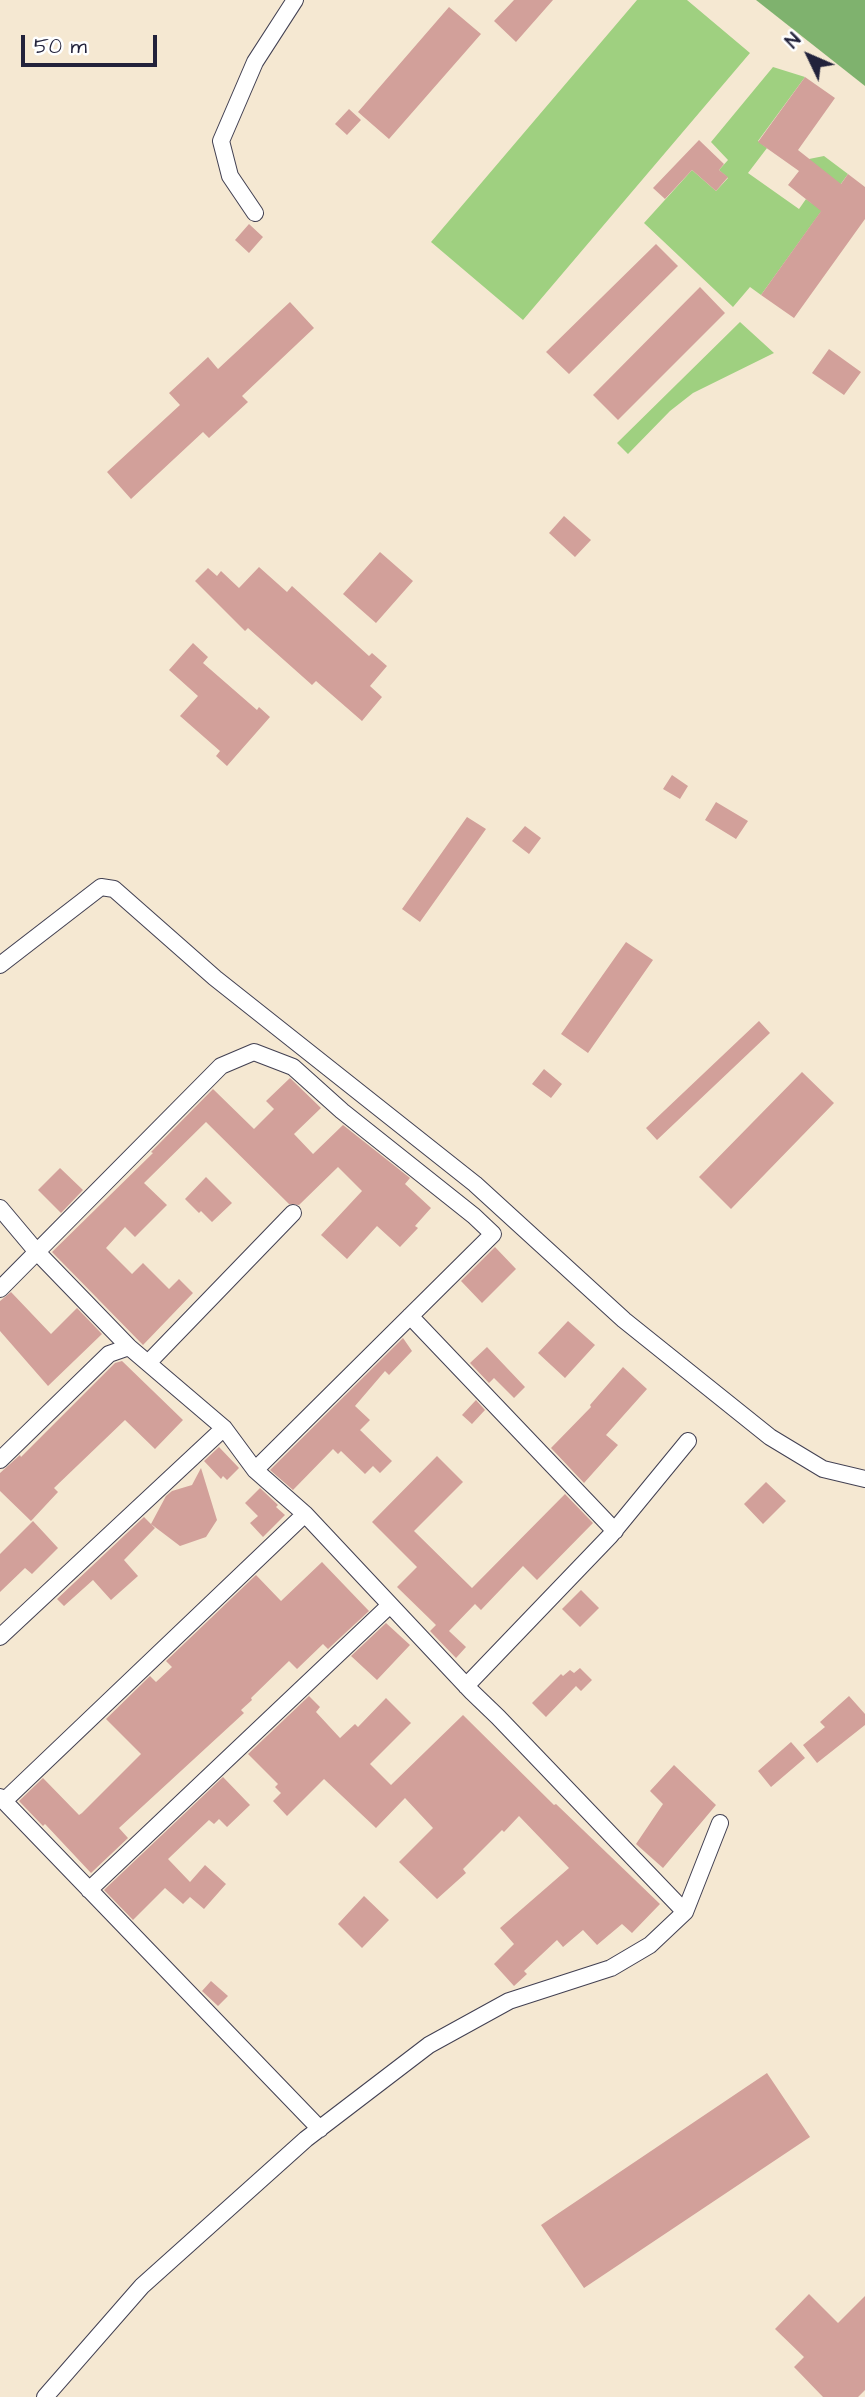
<!DOCTYPE html>
<style>
body{margin:0}
#map{position:relative;width:865px;height:2397px;overflow:hidden;background:#f5e8d2;font-family:"Architects Daughter",sans-serif}
canvas{display:block}
.north{position:absolute;left:774px;top:21px;width:70px;height:70px;-webkit-text-stroke:5px #fff;paint-order:stroke;rotate:314deg;font-size:19px;font-weight:700;line-height:28px;text-align:center;color:#22223b}
.north::after{content:'';display:block;margin:auto;width:24px;height:32px;background:#22223b;clip-path:polygon(50% 0,100% 100%,50% 72%,0 100%)}
.scale{position:absolute;left:21px;top:35px;width:136px;height:32px;box-sizing:border-box;border:4px solid #22223b;border-top:0;padding-left:9px;font-size:21px;line-height:24px;white-space:nowrap;color:#22223b;-webkit-text-stroke:5px #fff;paint-order:stroke}
</style>
<div id="map">
<canvas width="865" height="2397"></canvas>
<div class="north">N</div>
<div class="scale">50 m</div>
</div>
<script>
const c = document.querySelector('canvas').getContext('2d');
c.lineJoin = 'round';
function fillPath(path, color) {
  c.fillStyle = color;
  c.fill(path, 'evenodd');
}
function trace(path, color, width, dash) {
  c.strokeStyle = color;
  c.lineWidth = width;
  c.lineCap = dash ? 'butt' : 'round';
  c.setLineDash(dash || []);
  c.stroke(path);
}
fillPath(new Path2D(`
 M 637,0 L 687,0 L 750,53 L 523,320 L 431,242 Z
 M 773,67 L 805,77 L 758,141 L 767,148 L 748,173 L 799,209 L 806,199 L 813,204 L 809,159 L 824,156 L 848,174 L 761,295 L 750,287 L 733,307 L 644,223 L 692,170 L 716,191 L 728,178 L 719,170 L 728,160 L 711,142 Z
 M 740,322 L 774,353 L 693,393 L 670,411 L 628,454 L 617,443 Z`), '#9fd080');
fillPath(new Path2D(`
 M 756,0 L 865,0 L 865,86 Z`), '#7fb26e');
fillPath(new Path2D(`
 M 514,0 L 553,0 L 516,42 L 494,21 Z
 M 449,7 L 481,34 L 389,139 L 358,112 Z
 M 805,77 L 835,98 L 798,150 L 841,184 L 848,174 L 865,187 L 865,219 L 794,318 L 761,295 L 821,211 L 788,185 L 799,171 L 758,142 Z
 M 349,109 L 361,120 L 347,135 L 335,124 Z
 M 699,140 L 724,164 L 719,170 L 728,177 L 716,191 L 692,170 L 665,199 L 653,188 Z
 M 249,224 L 263,237 L 249,253 L 235,240 Z
 M 656,244 L 678,266 L 569,374 L 546,352 Z
 M 700,287 L 725,313 L 618,420 L 593,395 Z
 M 290,302 L 314,328 L 242,396 L 248,402 L 209,438 L 203,432 L 131,499 L 107,472 L 180,405 L 169,393 L 208,357 L 218,369 Z
 M 829,349 L 861,372 L 844,395 L 812,373 Z
 M 564,516 L 591,540 L 575,557 L 549,533 Z
 M 380,552 L 413,581 L 376,623 L 343,594 Z
 M 259,567 L 287,592 L 292,586 L 369,656 L 372,653 L 387,666 L 370,686 L 382,697 L 362,721 L 316,681 L 312,685 L 248,628 L 245,631 L 195,581 L 208,568 L 217,576 L 221,571 L 239,588 Z
 M 193,643 L 208,657 L 203,663 L 257,710 L 259,707 L 270,717 L 227,766 L 216,756 L 220,751 L 180,716 L 198,696 L 169,670 Z
 M 672,775 L 688,786 L 680,799 L 663,789 Z
 M 716,802 L 748,821 L 736,839 L 705,820 Z
 M 467,817 L 486,829 L 420,922 L 402,909 Z
 M 525,826 L 541,838 L 529,854 L 512,841 Z
 M 626,942 L 653,960 L 588,1053 L 561,1034 Z
 M 759,1021 L 770,1033 L 657,1140 L 646,1128 Z
 M 544,1069 L 562,1084 L 551,1098 L 532,1084 Z
 M 802,1072 L 834,1103 L 731,1209 L 699,1177 Z
 M 290,1078 L 321,1108 L 294,1134 L 313,1154 L 343,1125 L 410,1178 L 405,1184 L 431,1208 L 415,1226 L 418,1228 L 400,1247 L 377,1226 L 347,1259 L 321,1235 L 362,1191 L 338,1167 L 299,1205 L 289,1204 L 206,1122 L 144,1183 L 167,1205 L 135,1237 L 125,1227 L 106,1248 L 132,1274 L 143,1263 L 169,1289 L 179,1279 L 193,1293 L 143,1345 L 52,1252 L 153,1153 L 151,1152 L 213,1089 L 254,1129 L 274,1109 L 266,1101 Z
 M 60,1168 L 83,1190 L 61,1213 L 38,1190 Z
 M 206,1177 L 232,1203 L 212,1222 L 201,1211 L 199,1213 L 185,1199 Z
 M 495,1247 L 516,1269 L 482,1303 L 461,1281 Z
 M 11,1292 L 51,1334 L 77,1308 L 102,1334 L 48,1386 L 0,1331 L 0,1301 Z
 M 568,1321 L 595,1345 L 565,1378 L 538,1353 Z
 M 403,1338 L 412,1351 L 389,1375 L 385,1371 L 355,1406 L 370,1420 L 360,1430 L 392,1461 L 380,1473 L 373,1466 L 365,1474 L 341,1451 L 338,1454 L 333,1449 L 293,1490 L 270,1470 Z
 M 487,1347 L 525,1387 L 514,1398 L 494,1378 L 489,1383 L 470,1363 Z
 M 122,1361 L 183,1420 L 155,1449 L 125,1420 L 54,1488 L 58,1492 L 31,1521 L 0,1491 L 0,1473 L 20,1455 L 21,1457 L 115,1363 Z
 M 623,1367 L 647,1389 L 606,1435 L 618,1445 L 584,1483 L 551,1448 L 591,1407 L 590,1405 Z
 M 476,1400 L 485,1410 L 472,1424 L 462,1415 Z
 M 219,1447 L 239,1468 L 227,1480 L 223,1476 L 221,1479 L 204,1461 Z
 M 437,1456 L 463,1482 L 414,1531 L 472,1588 L 565,1494 L 593,1523 L 537,1580 L 523,1566 L 481,1610 L 475,1604 L 449,1631 L 466,1647 L 456,1658 L 430,1631 L 436,1625 L 397,1587 L 417,1567 L 372,1522 Z
 M 201,1468 L 217,1520 L 206,1537 L 180,1546 L 151,1524 L 166,1496 L 172,1491 L 192,1485 Z
 M 766,1482 L 786,1501 L 763,1524 L 744,1504 Z
 M 260,1488 L 278,1505 L 276,1507 L 285,1515 L 263,1537 L 250,1523 L 258,1516 L 245,1503 Z
 M 144,1517 L 155,1528 L 124,1560 L 138,1576 L 111,1600 L 93,1580 L 64,1606 L 57,1599 Z
 M 33,1521 L 58,1548 L 32,1574 L 25,1568 L 0,1592 L 0,1554 Z
 M 322,1562 L 369,1611 L 328,1649 L 323,1644 L 297,1669 L 289,1661 L 251,1698 L 252,1700 L 241,1710 L 244,1713 L 119,1828 L 128,1838 L 91,1873 L 45,1824 L 43,1826 L 19,1801 L 43,1778 L 79,1815 L 82,1813 L 141,1754 L 106,1719 L 150,1676 L 156,1682 L 172,1667 L 166,1661 L 256,1575 L 281,1601 Z
 M 581,1590 L 599,1608 L 580,1627 L 562,1609 Z
 M 386,1623 L 410,1645 L 377,1680 L 351,1656 Z
 M 580,1668 L 592,1680 L 581,1691 L 576,1686 L 546,1717 L 532,1703 L 561,1674 L 563,1676 L 570,1670 L 574,1673 Z
 M 309,1696 L 320,1707 L 316,1712 L 340,1738 L 355,1724 L 358,1727 L 386,1698 L 411,1723 L 370,1764 L 391,1785 L 463,1715 L 554,1805 L 556,1804 L 660,1904 L 632,1933 L 622,1924 L 597,1945 L 583,1930 L 563,1947 L 557,1940 L 524,1971 L 527,1974 L 514,1986 L 494,1964 L 514,1944 L 500,1928 L 569,1868 L 519,1816 L 504,1832 L 502,1830 L 463,1869 L 466,1873 L 437,1899 L 399,1862 L 433,1828 L 405,1798 L 376,1828 L 324,1779 L 287,1816 L 273,1801 L 281,1793 L 275,1787 L 278,1784 L 248,1754 Z
 M 849,1696 L 865,1714 L 865,1725 L 817,1763 L 803,1745 L 825,1727 L 820,1722 Z
 M 791,1742 L 805,1758 L 771,1787 L 758,1771 Z
 M 674,1765 L 716,1805 L 663,1868 L 636,1844 L 663,1804 L 650,1791 Z
 M 223,1777 L 250,1805 L 227,1827 L 219,1819 L 214,1824 L 209,1820 L 168,1859 L 190,1882 L 205,1865 L 226,1884 L 204,1909 L 190,1897 L 183,1904 L 165,1888 L 133,1920 L 104,1890 Z
 M 364,1896 L 389,1920 L 362,1948 L 338,1924 Z
 M 211,1981 L 228,1996 L 218,2006 L 202,1991 Z
 M 767,2073 L 810,2137 L 584,2288 L 541,2225 Z
 M 809,2294 L 838,2323 L 865,2296 L 865,2390 L 858,2397 L 823,2397 L 794,2367 L 804,2357 L 775,2329 Z`), '#d2a09a');
const minor = new Path2D(`
 M 255,213 L 230,176 L 221,141 L 255,62 L 295,0
 M 0,965 L 101,887 L 114,889 L 215,978 L 475,1184 L 624,1320 L 770,1437 L 823,1469 L 865,1479
 M 0,1208 L 37,1252 L 129,1347 L 224,1428 L 255,1470 L 305,1514 L 472,1692 L 498,1717 L 685,1912
 M 0,1289 L 221,1066 L 254,1052 L 293,1067 L 342,1111 L 474,1216 L 493,1234 L 255,1470
 M 410,1316 L 615,1531
 M 148,1363 L 293,1213
 M 0,1460 L 109,1354 L 129,1347
 M 0,1637 L 224,1428
 M 466,1686 L 610,1536 L 688,1441
 M 0,1797 L 320,2129
 M 4,1801 L 305,1514
 M 89,1890 L 390,1605
 M 45,2397 L 142,2286 L 306,2139 L 429,2045 L 509,2001 L 611,1968 L 650,1945 L 685,1912 L 720,1823`);
trace(minor, '#424052', 18);
trace(minor, '#fff', 16);
</script>
